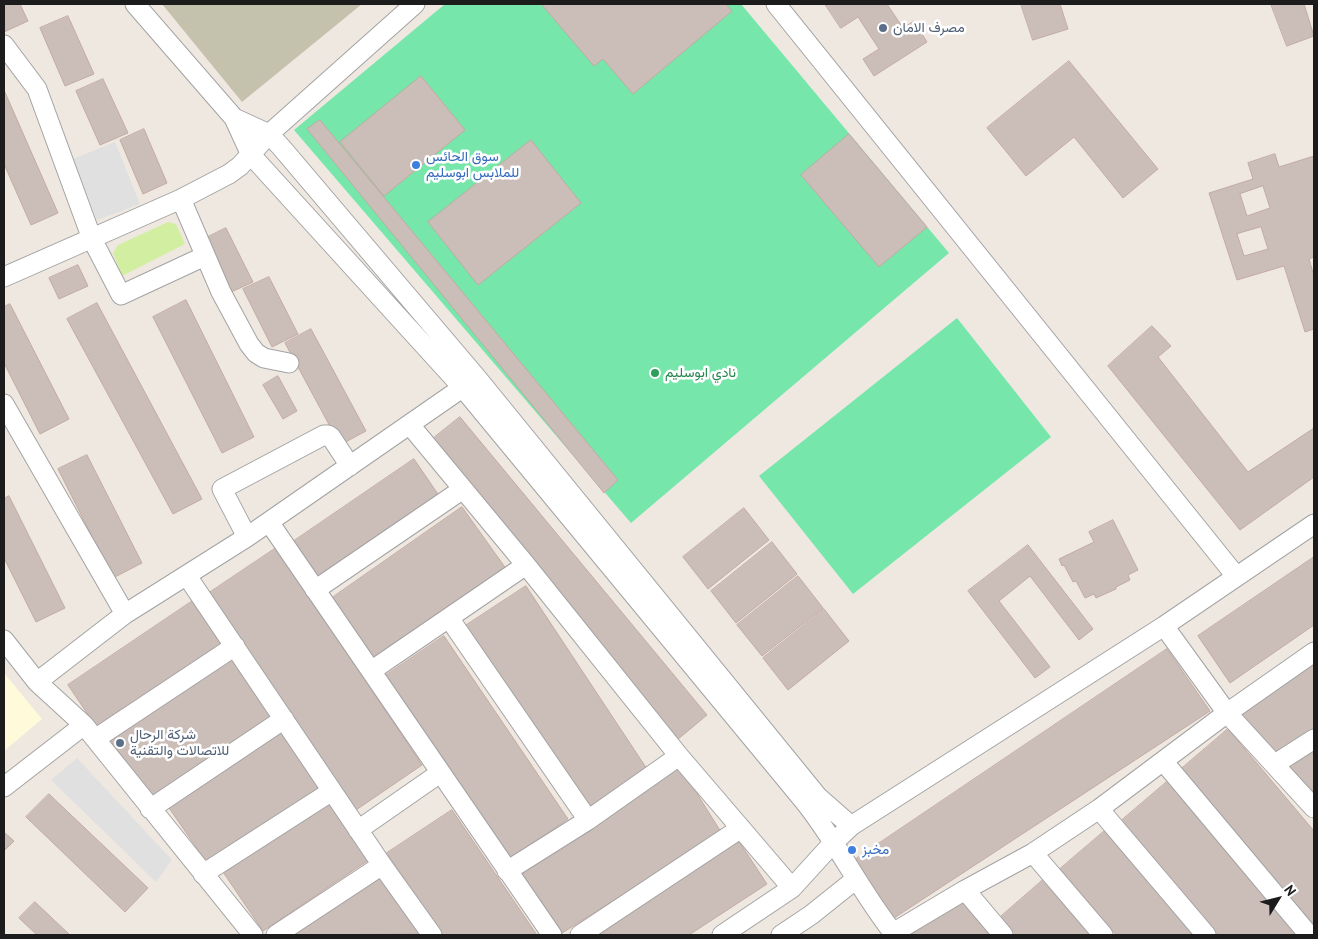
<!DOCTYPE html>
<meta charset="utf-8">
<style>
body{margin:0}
#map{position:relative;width:1318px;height:939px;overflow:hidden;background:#efe8e1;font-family:"PT Sans",sans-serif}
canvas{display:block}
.frame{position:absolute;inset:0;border:5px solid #1c1c1c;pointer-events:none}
.north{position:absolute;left:1253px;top:874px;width:50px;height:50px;-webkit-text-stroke:4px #fff;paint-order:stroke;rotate:54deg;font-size:14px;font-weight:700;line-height:20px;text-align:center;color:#1c1c1c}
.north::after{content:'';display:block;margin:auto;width:18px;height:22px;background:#1c1c1c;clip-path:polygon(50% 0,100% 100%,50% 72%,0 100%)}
</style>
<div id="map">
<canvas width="1318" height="939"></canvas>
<div class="frame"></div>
<div class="north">N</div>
</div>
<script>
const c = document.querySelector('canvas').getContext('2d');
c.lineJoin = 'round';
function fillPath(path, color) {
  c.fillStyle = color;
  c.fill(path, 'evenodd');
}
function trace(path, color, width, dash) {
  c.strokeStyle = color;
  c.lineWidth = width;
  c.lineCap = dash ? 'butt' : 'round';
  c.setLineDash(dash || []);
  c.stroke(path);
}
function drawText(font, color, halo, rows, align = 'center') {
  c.font = font + ' "PT Sans",Vazirmatn,sans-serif';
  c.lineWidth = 5;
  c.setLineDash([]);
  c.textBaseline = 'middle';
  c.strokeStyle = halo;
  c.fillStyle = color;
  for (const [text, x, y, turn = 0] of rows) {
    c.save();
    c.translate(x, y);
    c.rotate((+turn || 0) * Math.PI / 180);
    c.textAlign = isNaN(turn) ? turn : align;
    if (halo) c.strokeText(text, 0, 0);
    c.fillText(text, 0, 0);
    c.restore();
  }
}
fillPath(new Path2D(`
 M 4,673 L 42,719 L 4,751 Z`), '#fffada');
fillPath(new Path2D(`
 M 162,4 L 362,4 L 242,102 Z`), '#c4c1ac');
fillPath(new Path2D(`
 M 168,222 L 176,224 L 185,244 L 122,276 L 113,253 L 118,245 Z`), '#d2efa1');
fillPath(new Path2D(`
 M 445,4 L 741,4 L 949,253 L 631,523 L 294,130 Z
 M 957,318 L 1051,437 L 853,594 L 759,476 Z`), '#77e6ab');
fillPath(new Path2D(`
 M 115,142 L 140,204 L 97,220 L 73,159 Z
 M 77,758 L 172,860 L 156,882 L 51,780 Z`), '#e0e0e0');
const building = new Path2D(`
 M 4,4 L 20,4 L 28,21 L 4,32 Z
 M 544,4 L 726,4 L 732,11 L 633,94 L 603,59 L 594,66 L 542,5 Z
 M 825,4 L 887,4 L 903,28 L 914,21 L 927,42 L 874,76 L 863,59 L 879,49 L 858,17 L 841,28 Z
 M 1021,4 L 1060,4 L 1068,29 L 1033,40 Z
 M 1271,4 L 1304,4 L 1314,36 L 1287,46 Z
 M 68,16 L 94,74 L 65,86 L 40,28 Z
 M 1069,61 L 1158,169 L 1123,198 L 1074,137 L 1026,176 L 987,128 Z
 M 421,76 L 465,130 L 384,196 L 340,142 Z
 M 103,79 L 128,133 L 100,145 L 76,91 Z
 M 4,90 L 58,213 L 31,225 L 4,164 Z
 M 320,120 L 618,480 L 604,493 L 307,129 Z
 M 144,129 L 167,183 L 143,194 L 120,140 Z
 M 849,134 L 927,227 L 879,267 L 801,175 Z
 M 531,140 L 581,203 L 478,285 L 428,222 Z
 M 1275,154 L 1279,167 L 1314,156 L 1314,257 L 1309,259 L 1314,276 L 1314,329 L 1305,332 L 1284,266 L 1237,280 L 1209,193 L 1253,179 L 1248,163 ZM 1263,186 L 1270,208 L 1247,216 L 1240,194 ZM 1261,227 L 1268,249 L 1244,256 L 1237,234 Z
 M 226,228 L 253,282 L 229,293 L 202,240 Z
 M 78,265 L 88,286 L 59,299 L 49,278 Z
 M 269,277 L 298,334 L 272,347 L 243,289 Z
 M 186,300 L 254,437 L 222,453 L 153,317 Z
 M 97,303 L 202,499 L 173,514 L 67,319 Z
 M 10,304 L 69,419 L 40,434 L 4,363 L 4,307 Z
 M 1152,326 L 1171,346 L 1158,357 L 1248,472 L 1314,428 L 1314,477 L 1240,530 L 1108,366 Z
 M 311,329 L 366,431 L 340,445 L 285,343 Z
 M 278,376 L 297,411 L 283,419 L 263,385 Z
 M 460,417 L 707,715 L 677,740 L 430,441 Z
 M 87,455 L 142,563 L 113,578 L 58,469 Z
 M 414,459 L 440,497 L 320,579 L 294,541 Z
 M 9,496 L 65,608 L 36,622 L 4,558 L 4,499 Z
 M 462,507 L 507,570 L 374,663 L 329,600 Z
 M 744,508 L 769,540 L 708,589 L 683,557 Z
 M 1113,520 L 1138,570 L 1128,575 L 1130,580 L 1116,587 L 1116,589 L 1096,598 L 1094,594 L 1085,598 L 1076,581 L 1073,582 L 1064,565 L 1062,566 L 1059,559 L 1094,542 L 1089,532 Z
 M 772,542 L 797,574 L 736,623 L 711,591 Z
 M 1028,545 L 1093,629 L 1079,640 L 1030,576 L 999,601 L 1050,667 L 1035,678 L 968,591 Z
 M 276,548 L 422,765 L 356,810 L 209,593 Z
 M 1314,557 L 1314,625 L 1230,683 L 1198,636 Z
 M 798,576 L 823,608 L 762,656 L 737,625 Z
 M 526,586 L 647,769 L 583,811 L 462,628 Z
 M 197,598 L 228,644 L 99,731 L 68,685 Z
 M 824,609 L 849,641 L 788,690 L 763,658 Z
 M 444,636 L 568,819 L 507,861 L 382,678 Z
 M 1167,649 L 1210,711 L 891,920 L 850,863 Z
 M 238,656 L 278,716 L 151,801 L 111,741 Z
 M 1314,657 L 1314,735 L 1279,758 L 1234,712 Z
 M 283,726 L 323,785 L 207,863 L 167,805 Z
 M 1228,729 L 1314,831 L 1314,929 L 1180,770 Z
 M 1314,748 L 1314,801 L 1286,767 Z
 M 681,768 L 721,832 L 559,935 L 516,873 Z
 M 1169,780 L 1300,935 L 1218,935 L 1121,821 Z
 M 49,794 L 148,888 L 125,912 L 26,817 Z
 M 333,798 L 373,857 L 263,931 L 223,872 Z
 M 452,810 L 537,935 L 442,935 L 387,853 Z
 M 1108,828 L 1199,935 L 1116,935 L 1060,869 Z
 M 4,832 L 14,841 L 4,851 Z
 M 738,840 L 767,884 L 689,935 L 594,935 Z
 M 381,875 L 421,934 L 291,935 Z
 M 1044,879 L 1092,935 L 1010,935 L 997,920 Z
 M 957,896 L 990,935 L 908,935 L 904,930 Z
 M 35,902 L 70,935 L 37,935 L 19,918 Z`);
fillPath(building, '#cbbdb7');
trace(building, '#c2aba2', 1);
const street = new Path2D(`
 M 135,4 L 234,118 L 251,155 L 463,388 L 804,801 C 838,843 861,893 895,935
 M 776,4 L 1236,576
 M 4,45 L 37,89 L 92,239 L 121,295 L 205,256
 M 234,118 L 269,134 L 281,147 L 477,378 L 818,797 L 851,826
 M 181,199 L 221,292 L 249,344 L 256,353 L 264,358 L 289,363
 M 4,277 L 181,199 L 229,174 L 240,166 L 269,134 L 415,4
 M 4,404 L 125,614
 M 410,425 L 526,565 L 679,756 L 792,888
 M 269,522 L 552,935
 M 247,537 L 222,489 L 324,435 L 328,435 L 331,437 L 350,466
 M 187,576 L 382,865 L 432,935
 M 315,590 L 463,489
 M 449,618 L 588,820
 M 1164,626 L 1227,713 L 1314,808
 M 4,640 L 37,682 L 84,725 L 253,935
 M 371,671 L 526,565
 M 37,682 L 125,614 L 247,537 L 472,381
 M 95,739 L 235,646
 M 1163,761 L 1309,935
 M 1275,764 L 1314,739
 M 4,787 L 84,725
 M 150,809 L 284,719
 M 1099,809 L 1206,935
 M 358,830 L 440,773
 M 1033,853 L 1103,935
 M 507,871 L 588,820 L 679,756
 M 203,874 L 332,791
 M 965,890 L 1003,935
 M 893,933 L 965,890 L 1033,853 L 1099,809 L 1227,713 L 1314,652
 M 276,935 L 382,865
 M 580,935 L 741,828
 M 722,935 L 792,888 L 833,843 L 851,826 L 1164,626 L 1314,524
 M 781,935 L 811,915 L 856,879`);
trace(street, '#a3a3a3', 21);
trace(street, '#fff', 19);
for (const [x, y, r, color] of [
 [883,28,5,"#5c6f8a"],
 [416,165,5,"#3f7fe0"],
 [655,373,5,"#2e9e5b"],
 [120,743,5,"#5c6f8a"],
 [852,850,5,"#3f7fe0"]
]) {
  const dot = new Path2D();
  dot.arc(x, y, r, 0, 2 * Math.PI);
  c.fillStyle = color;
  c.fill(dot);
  trace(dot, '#fff', 2);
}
drawText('14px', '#4e5e75', '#fff', [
 ["مصرف الامان",893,28],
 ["شركة الرحال",130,735],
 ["للاتصالات والتقنية",130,751]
], 'left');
drawText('14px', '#366cbe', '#fff', [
 ["سوق الحائس",426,157],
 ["للملابس ابوسليم",426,173],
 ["مخبز",862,850]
], 'left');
drawText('14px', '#27864d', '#fff', [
 ["نادي ابوسليم",665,373]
], 'left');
</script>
